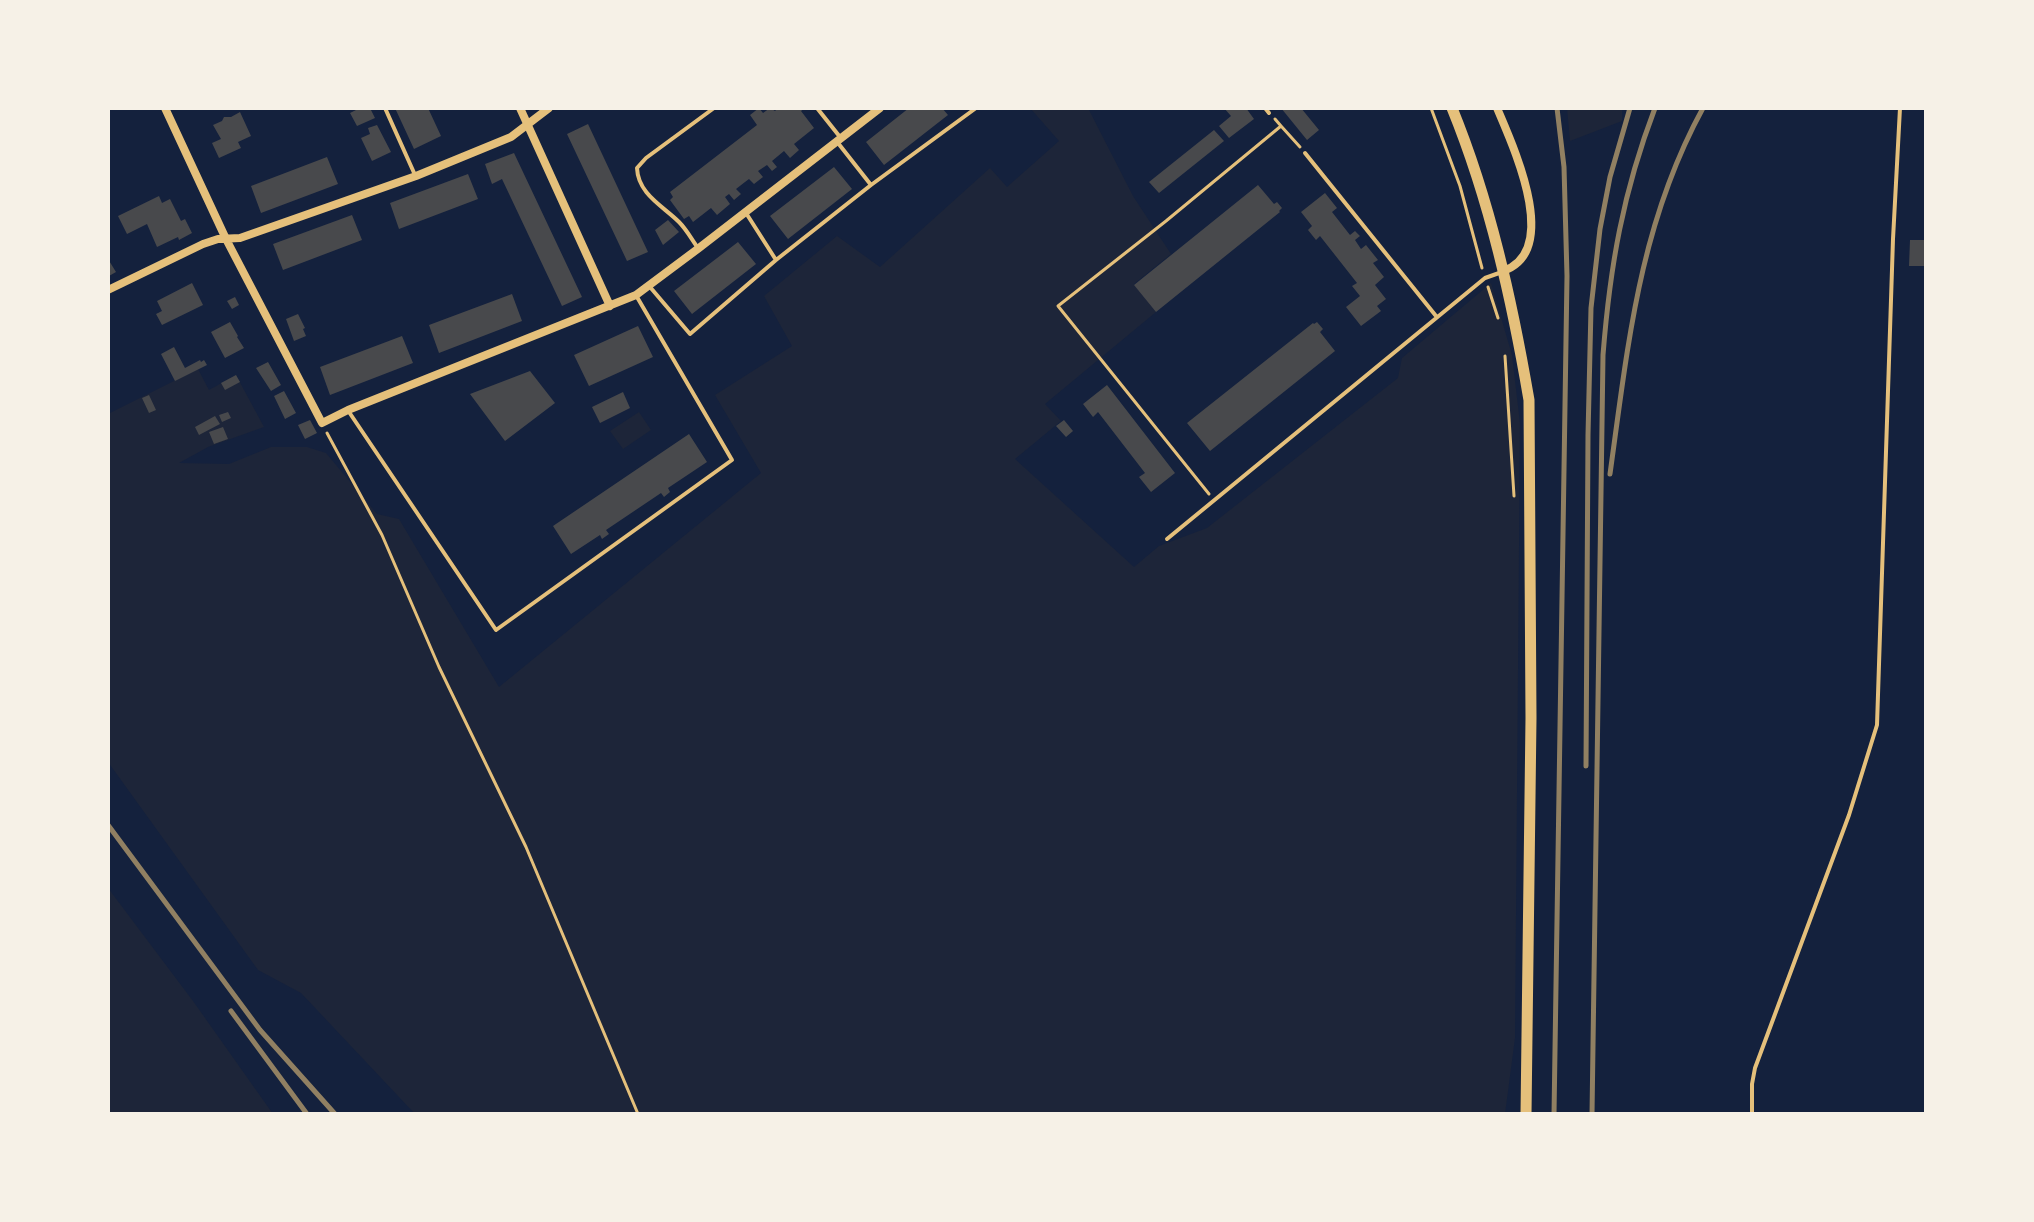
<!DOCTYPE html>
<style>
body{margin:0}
#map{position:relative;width:2034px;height:1222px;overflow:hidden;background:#14213d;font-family:Spectral,serif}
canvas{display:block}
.frame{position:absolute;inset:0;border:110px solid #f6f1e7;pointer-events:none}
</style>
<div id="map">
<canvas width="2034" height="1222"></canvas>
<div class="frame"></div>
</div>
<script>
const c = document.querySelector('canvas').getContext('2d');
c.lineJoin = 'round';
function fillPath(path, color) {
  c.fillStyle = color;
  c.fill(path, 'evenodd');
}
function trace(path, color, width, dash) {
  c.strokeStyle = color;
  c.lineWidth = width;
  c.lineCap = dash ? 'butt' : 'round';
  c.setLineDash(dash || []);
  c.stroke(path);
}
fillPath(new Path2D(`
 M 1030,108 L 1088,108 L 1133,196 L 1171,254 L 1134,284 L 1156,312 L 1045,404 L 1061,421 L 1015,459 L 1134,567 L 1159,546 L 1207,528 L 1398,378 L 1402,358 L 1491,283 L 1512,355 L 1520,423 L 1515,1038 L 1505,1114 L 415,1114 L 301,993 L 258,970 L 108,762 L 108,414 L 198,369 L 209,390 L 236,375 L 264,427 L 208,447 L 179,463 L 229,464 L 271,447 L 307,447 L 326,453 L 377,514 L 399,519 L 499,687 L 761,473 L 715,395 L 792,346 L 764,296 L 837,236 L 880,267 L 990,168 L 1007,187 L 1059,141 Z
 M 1567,108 L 1622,108 L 1622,121 L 1570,141 Z
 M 639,412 L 651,430 L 623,449 L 610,431 Z
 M 108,888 L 193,1001 L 273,1114 L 108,1114 Z`), '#1d2539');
fillPath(new Path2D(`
 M 360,108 L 370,108 L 375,118 L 357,126 L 350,113 Z
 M 395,108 L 428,108 L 441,136 L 414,149 Z
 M 759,108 L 763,113 L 770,108 L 775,111 L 778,108 L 805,108 L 801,111 L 814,128 L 794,144 L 799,150 L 790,158 L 784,151 L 772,161 L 777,167 L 772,171 L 767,165 L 758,171 L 763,177 L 754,184 L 749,179 L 745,182 L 736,189 L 741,194 L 734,200 L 729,194 L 725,197 L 730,204 L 717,215 L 711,208 L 693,222 L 689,216 L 684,219 L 670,200 L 673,197 L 670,192 L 757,125 L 750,115 Z
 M 909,108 L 942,108 L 948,115 L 884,165 L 866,142 Z
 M 1224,108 L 1246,108 L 1254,119 L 1229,138 L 1219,126 L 1231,116 Z
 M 1281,108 L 1301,108 L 1319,130 L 1307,140 Z
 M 240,112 L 251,136 L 238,142 L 241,148 L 219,158 L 212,143 L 221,139 L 213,125 L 222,121 L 224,117 L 231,117 Z
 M 588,124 L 648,252 L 627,261 L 567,134 Z
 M 377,125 L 391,152 L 372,161 L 361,138 L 370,134 L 368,128 Z
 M 1214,130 L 1224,141 L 1159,193 L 1149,182 Z
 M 514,153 L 582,297 L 562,306 L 502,179 L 492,184 L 485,164 Z
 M 327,157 L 338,184 L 261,213 L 251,186 Z
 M 834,167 L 852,189 L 788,239 L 770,216 Z
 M 468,174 L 478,199 L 399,229 L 390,203 Z
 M 1258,185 L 1274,204 L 1277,202 L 1282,208 L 1279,211 L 1280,212 L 1156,312 L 1134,285 Z
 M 1325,193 L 1337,208 L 1332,212 L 1350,235 L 1355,231 L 1360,236 L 1355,240 L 1361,249 L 1366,245 L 1378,260 L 1373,263 L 1384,277 L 1375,285 L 1386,299 L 1377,306 L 1381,311 L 1361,326 L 1346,307 L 1360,296 L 1352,286 L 1357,283 L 1320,236 L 1316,240 L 1308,230 L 1312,226 L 1301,212 Z
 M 159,196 L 162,203 L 170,199 L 181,221 L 185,219 L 192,233 L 179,240 L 178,237 L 157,247 L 147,224 L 127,234 L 118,216 Z
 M 352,215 L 362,240 L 283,270 L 273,244 Z
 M 668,220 L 679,232 L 663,245 L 655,230 Z
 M 1910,240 L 1926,240 L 1926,266 L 1909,266 Z
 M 738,242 L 756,264 L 692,314 L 674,291 Z
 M 108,259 L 116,272 L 109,276 L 108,274 Z
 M 192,283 L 203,305 L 162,325 L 156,314 L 162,311 L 157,301 Z
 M 512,294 L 522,321 L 439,353 L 429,325 Z
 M 235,297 L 239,305 L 232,309 L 227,301 Z
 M 298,314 L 305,328 L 303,329 L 306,336 L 294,341 L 286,319 Z
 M 230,322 L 238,336 L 237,337 L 244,348 L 225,358 L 211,332 Z
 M 1317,322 L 1323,329 L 1320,332 L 1335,351 L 1210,451 L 1187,423 L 1313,323 L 1314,324 Z
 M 638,326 L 653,357 L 589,386 L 574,355 Z
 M 402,336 L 413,363 L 330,395 L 320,367 Z
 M 174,347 L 185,368 L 200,360 L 201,362 L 204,360 L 207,365 L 175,381 L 161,354 Z
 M 268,362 L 281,385 L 271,391 L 256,368 Z
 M 530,371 L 555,403 L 505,441 L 470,394 Z
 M 236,375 L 240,382 L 225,390 L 221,383 Z
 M 1107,385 L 1175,473 L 1151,492 L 1139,477 L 1145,473 L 1098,412 L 1093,417 L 1083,404 Z
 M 284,391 L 296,413 L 285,419 L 274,396 Z
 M 623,392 L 630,408 L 600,423 L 592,407 Z
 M 149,395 L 156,410 L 149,413 L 142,398 Z
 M 228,412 L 231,418 L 222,422 L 219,415 Z
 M 215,416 L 220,424 L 199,435 L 195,427 Z
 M 310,420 L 317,433 L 305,439 L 298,425 Z
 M 1064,420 L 1073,431 L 1066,437 L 1056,426 Z
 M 223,427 L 228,439 L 214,444 L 209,432 Z
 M 689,434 L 707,462 L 668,488 L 670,492 L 664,497 L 661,493 L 606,530 L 609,534 L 602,539 L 600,535 L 571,554 L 553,526 Z`), '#48494c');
trace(new Path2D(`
 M 1431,108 L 1460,186 L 1482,268
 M 1281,126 L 1300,147
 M 1488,287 L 1498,318
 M 1505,356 L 1514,496
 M 327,433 L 382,535 L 439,667 L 526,847 L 638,1114
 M 1209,494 L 1058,306 L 1166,221 L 1281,126 L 1275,119`), '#e5c07b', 3);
trace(new Path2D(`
 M 385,108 L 415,175
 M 817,108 L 840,137
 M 1265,108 L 1269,113
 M 838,143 L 871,185
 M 1305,153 L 1436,316
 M 746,213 L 776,260
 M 698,248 C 692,240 687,230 679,222 C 663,206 638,194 637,168 L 646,158 L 714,108
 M 650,287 L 690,334 L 776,260 L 871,185 L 976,108
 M 349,412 L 496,630 L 732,460 L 637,297
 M 1167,539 L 1485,278 L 1502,272
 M 1752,1114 L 1752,1084 L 1755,1068 L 1849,815 L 1877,725 L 1893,239 L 1900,108`), '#e5c07b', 4);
trace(new Path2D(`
 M 165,108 L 226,239 L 322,423 L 348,410 L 636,295 L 699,248 L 880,108
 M 520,108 L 610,306
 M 1497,108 C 1513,146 1562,251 1503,271
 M 108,290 L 203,244 L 218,239 L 240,238 L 416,176 L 511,137 L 549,108`), '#e5c07b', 8);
trace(new Path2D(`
 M 1452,108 C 1490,201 1512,301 1529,400 L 1531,718 L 1526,1114`), '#e5c07b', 11);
trace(new Path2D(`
 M 1610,474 C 1628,345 1639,225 1703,108
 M 1586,766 L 1588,435 L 1591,308 L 1600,229 L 1610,177 L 1630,108
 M 108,825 L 260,1030 L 335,1114
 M 231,1011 L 307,1114
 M 1554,1114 L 1567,276 L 1564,167 L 1557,108
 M 1592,1114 L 1603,355 C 1610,266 1623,192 1655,108`), '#918062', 5);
</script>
